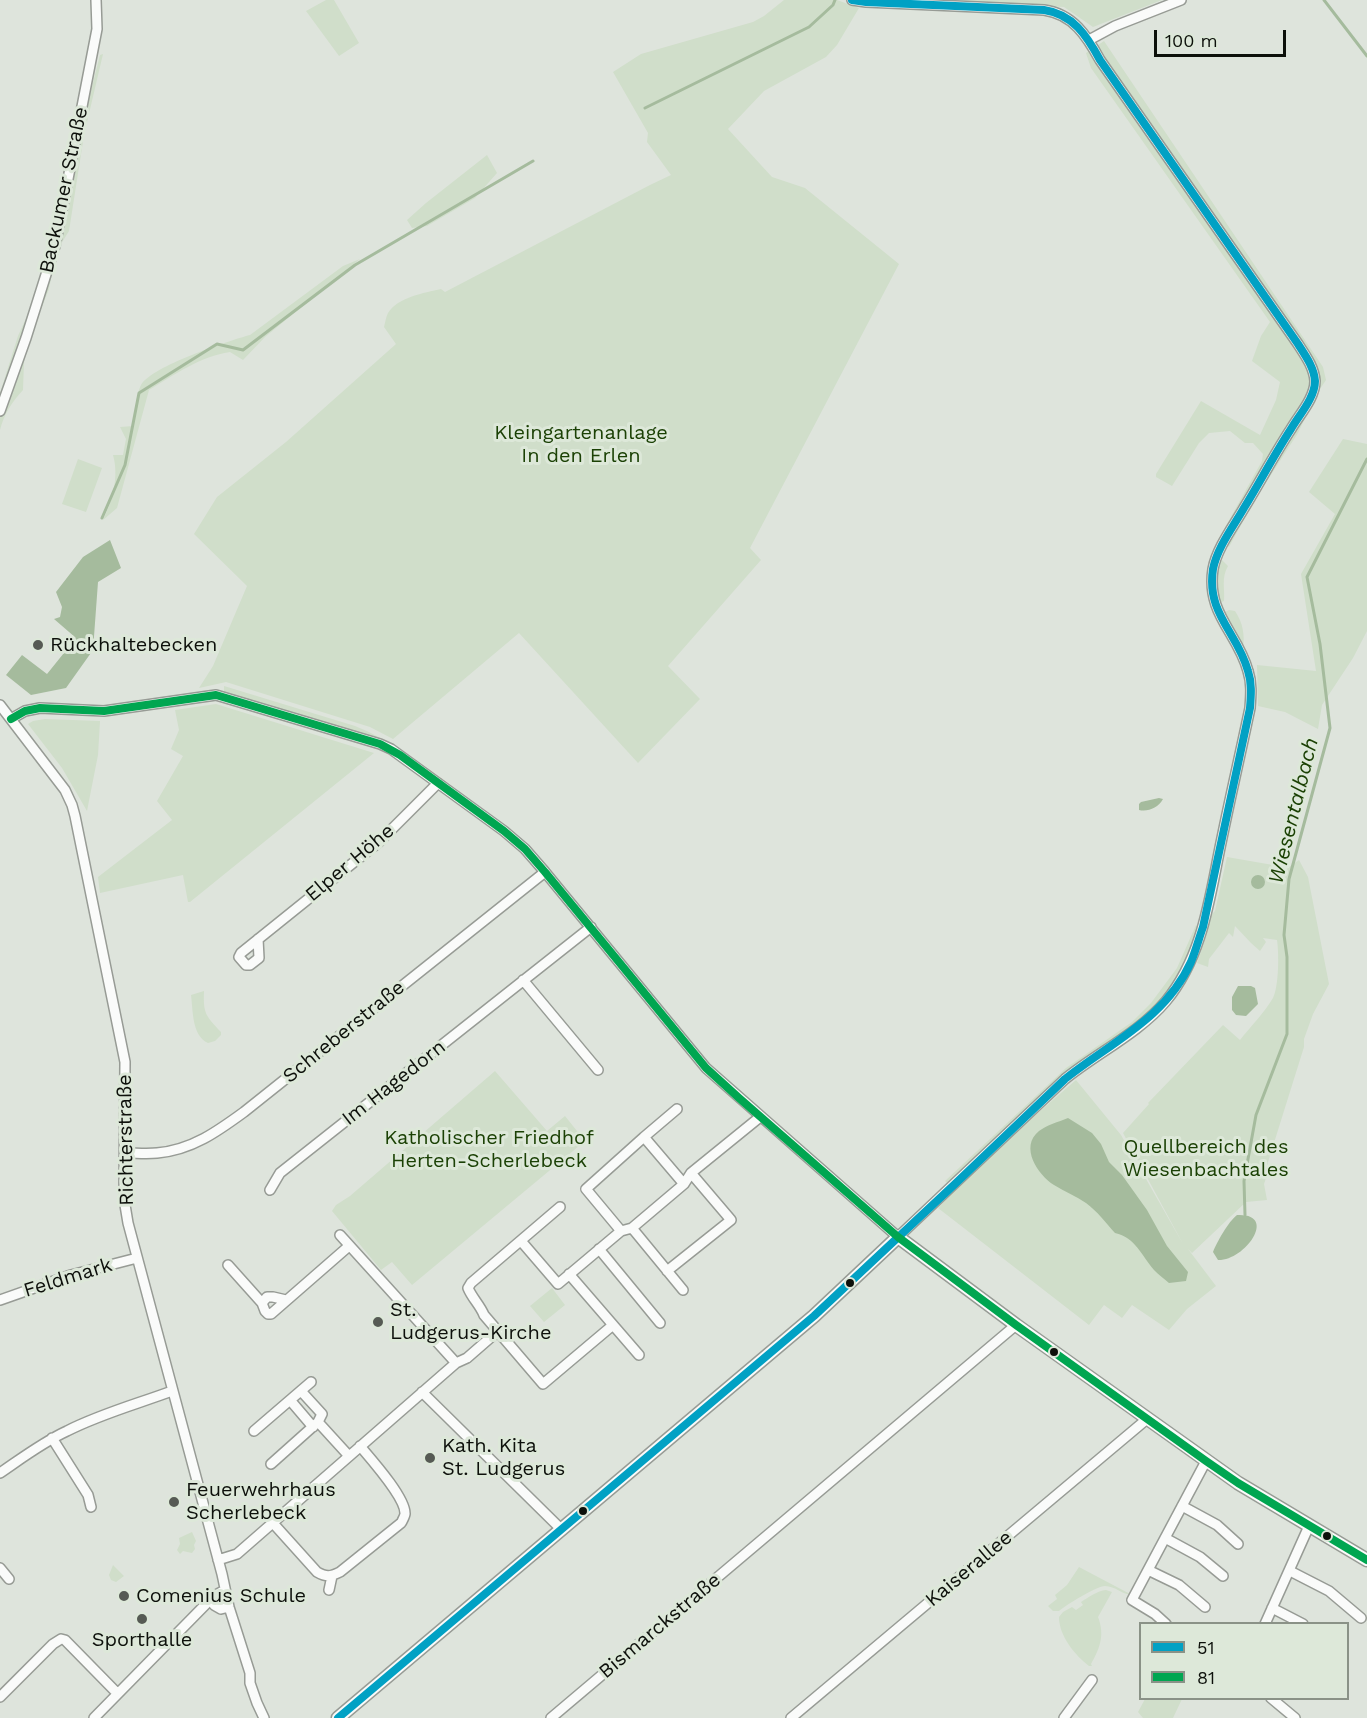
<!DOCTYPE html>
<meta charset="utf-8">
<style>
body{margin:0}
#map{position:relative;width:1367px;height:1718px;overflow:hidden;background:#dee4dc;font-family:"Work Sans",sans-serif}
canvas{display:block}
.legend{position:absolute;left:1139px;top:1622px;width:210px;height:78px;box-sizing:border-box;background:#dde8d9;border:2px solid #8a9287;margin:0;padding:8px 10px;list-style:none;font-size:18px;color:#0d100b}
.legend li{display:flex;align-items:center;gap:12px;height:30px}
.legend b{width:30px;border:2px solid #8a9287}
.scale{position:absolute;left:1154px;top:30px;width:132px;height:27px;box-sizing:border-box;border:3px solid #0d100b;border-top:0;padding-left:8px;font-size:18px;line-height:21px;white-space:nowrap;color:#0d100b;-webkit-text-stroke:4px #dde8d9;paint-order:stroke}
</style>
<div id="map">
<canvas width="1367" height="1718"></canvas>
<ul class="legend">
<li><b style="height:8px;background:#01a1c4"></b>51</li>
<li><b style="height:8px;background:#00a651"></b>81</li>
</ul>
<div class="scale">100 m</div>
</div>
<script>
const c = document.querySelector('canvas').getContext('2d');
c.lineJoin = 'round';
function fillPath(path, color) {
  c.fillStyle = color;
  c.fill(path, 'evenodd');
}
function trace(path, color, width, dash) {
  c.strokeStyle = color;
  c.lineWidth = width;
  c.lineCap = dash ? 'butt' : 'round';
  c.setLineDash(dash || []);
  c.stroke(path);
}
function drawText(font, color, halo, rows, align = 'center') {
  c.font = font + ' "Work Sans",sans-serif';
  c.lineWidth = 6;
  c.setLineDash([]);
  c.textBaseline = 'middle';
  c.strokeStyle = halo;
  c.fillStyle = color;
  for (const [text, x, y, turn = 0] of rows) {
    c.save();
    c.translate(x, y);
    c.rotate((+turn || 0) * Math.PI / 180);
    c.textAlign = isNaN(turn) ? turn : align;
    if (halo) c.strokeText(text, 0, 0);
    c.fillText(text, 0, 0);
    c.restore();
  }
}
fillPath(new Path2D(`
 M 326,0 L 334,0 L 359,43 L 339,56 L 306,11 Z
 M 784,0 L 837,0 L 859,8 L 837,45 L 826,57 L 764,91 L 728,129 L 772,177 L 805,188 L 899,264 L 750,548 L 761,560 L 668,666 L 700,699 L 638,763 L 519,633 L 393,739 L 370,727 L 226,682 L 199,688 L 213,666 L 247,586 L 194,534 L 217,497 L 286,442 L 396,344 L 384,327 C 385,323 386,317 388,313 C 398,297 424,293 441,289 L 445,292 L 650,185 L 671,175 L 647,142 L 648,133 L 613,72 L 641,54 L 753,22 L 764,16 Z
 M 925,0 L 1162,0 L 1093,27 L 1064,7 Z
 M 1104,41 L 1323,367 L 1326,380 L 1316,395 L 1298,433 L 1256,498 L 1229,547 L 1218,540 L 1262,461 L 1263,454 L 1253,443 L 1245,443 L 1230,431 L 1209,433 L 1199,443 L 1172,486 L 1156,477 L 1156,474 L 1201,401 L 1260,435 L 1276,400 L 1280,382 L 1252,361 L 1261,336 L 1270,322 L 1091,68 L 1086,53 Z
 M 103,54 L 84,135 L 69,231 L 56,252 L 49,289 L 30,337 L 24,362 L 23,390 C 12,402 4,414 0,430 L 0,393 L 18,336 L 32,305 L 50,248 L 59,206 L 71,138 L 81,130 L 100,55 Z
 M 487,155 L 497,173 L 475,198 L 427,226 L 412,228 L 407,220 L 426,203 Z
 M 360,259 L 265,337 L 243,360 L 230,352 C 201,356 174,375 149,390 L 117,508 L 103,520 C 113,500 119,476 113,455 L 123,455 L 126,439 L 120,427 L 133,426 C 134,417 137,392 141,385 C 152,366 228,341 250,335 L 343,266 Z
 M 1343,439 L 1367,444 L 1367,631 L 1353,658 L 1322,705 L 1318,729 L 1285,712 L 1258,706 L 1257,665 L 1316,671 L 1301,574 L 1335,514 L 1309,492 Z
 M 78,459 L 102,468 L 86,512 L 62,504 Z
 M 1222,560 L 1228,566 C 1221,578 1225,588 1224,601 L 1219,603 C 1216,589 1213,572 1222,560 Z
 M 1229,610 L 1235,611 C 1243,623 1245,635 1243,649 L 1223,613 Z
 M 224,686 L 355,726 C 390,740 419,762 449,784 L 447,785 L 391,746 L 224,693 Z
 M 216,704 L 374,753 L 190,902 L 188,902 L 183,875 L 100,893 L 98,877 L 172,820 L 157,801 L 183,756 L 171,749 L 179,730 L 175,710 Z
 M 45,719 L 100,721 L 98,755 L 87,811 L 62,768 L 28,724 L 33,721 Z
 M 1227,857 L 1273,865 L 1286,869 L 1299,860 L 1308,877 L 1329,984 L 1313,1014 L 1304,1039 L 1304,1047 L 1268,1162 L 1266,1178 L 1264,1184 L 1267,1200 L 1246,1202 L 1192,1253 L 1188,1249 L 1216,1286 L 1187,1309 L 1169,1330 L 1132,1305 L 1122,1318 L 1104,1305 L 1089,1325 L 938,1208 C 980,1161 1029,1121 1076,1080 L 1121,1135 L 1183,1244 L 1123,1133 L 1149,1104 L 1148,1103 L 1223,1025 L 1240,1040 C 1251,1026 1264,1013 1273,998 C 1279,986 1279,954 1277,940 L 1263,938 L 1266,942 L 1260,951 L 1251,943 L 1235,926 L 1233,937 L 1229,933 L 1209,959 L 1208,967 L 1197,963 L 1206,937 L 1210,916 L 1215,911 Z
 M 1196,925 L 1198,928 L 1193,950 L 1180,974 L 1159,1004 L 1137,1022 L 1074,1067 L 949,1185 L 945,1181 L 1066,1068 L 1132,1022 L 1151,1003 L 1177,968 Z
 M 204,991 C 203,1014 206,1016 221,1032 L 221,1035 L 215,1041 L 208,1043 C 192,1036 193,1011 191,995 Z
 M 495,1071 L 547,1131 L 565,1116 L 585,1141 L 412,1285 L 392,1262 L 381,1270 L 332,1211 L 336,1205 L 350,1196 Z
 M 552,1288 L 565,1305 L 544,1322 L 530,1306 Z
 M 192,1532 L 196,1541 L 194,1545 L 195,1549 L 192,1553 L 183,1551 L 180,1554 L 177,1550 L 180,1544 L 179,1538 Z
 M 113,1565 L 124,1576 L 116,1582 L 111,1580 L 109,1575 Z
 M 1079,1567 L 1132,1595 C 1123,1595 1115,1586 1105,1586 C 1097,1586 1066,1605 1059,1611 L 1053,1611 L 1048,1606 L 1057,1599 L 1055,1595 L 1067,1585 Z
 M 1106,1590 L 1112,1592 L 1098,1617 C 1105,1635 1100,1648 1091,1664 L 1092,1666 L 1089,1666 C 1075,1655 1059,1636 1059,1617 L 1063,1612 L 1072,1607 L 1076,1610 L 1083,1605 L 1081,1602 C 1089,1597 1097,1591 1106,1590 Z
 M 1145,1699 L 1145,1698 L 1182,1699 L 1173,1718 L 1143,1718 L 1138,1712 Z`), '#d0deca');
fillPath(new Path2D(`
 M 110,540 L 121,568 L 98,582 L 93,650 L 66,688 L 31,695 L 6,675 L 22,655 L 47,674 L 76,638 L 54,619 L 60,617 L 62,607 L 56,592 L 83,557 Z
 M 1159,798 L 1163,799 C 1158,808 1148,812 1139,810 L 1139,804 L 1141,802 Z
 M1251 882a7 7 0 1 1 14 0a7 7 0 1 1-14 0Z
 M 1238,986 L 1251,986 L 1255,988 L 1258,1004 L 1246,1016 L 1236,1015 L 1232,1010 L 1232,997 Z
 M 1068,1118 L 1092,1133 L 1101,1144 L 1109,1162 L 1122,1175 L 1147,1210 L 1167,1246 L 1188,1272 L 1186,1281 L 1169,1283 C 1164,1279 1158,1274 1154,1270 C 1142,1256 1135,1237 1115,1233 C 1106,1223 1097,1211 1086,1203 C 1076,1196 1065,1192 1054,1185 C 1038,1175 1019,1147 1039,1131 C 1047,1125 1058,1122 1068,1118 Z
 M 1237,1215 C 1279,1213 1245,1261 1218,1260 L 1213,1252 C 1217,1242 1228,1222 1237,1215 Z`), '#a5bb9d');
trace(new Path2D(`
 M 1324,0 L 1367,56
 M 645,108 L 809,27 L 833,5 L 835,0
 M 102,518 L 125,465 L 139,393 L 217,344 L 243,350 L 355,265 L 533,161
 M 1245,1215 L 1244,1181 L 1256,1115 L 1287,1034 L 1287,957 L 1284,935 L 1289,879 L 1330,728 L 1320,644 L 1307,577 L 1367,459`), '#a5bb9d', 3);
const minor = new Path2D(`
 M 1089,40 L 1115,26 L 1181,0
 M 0,411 L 26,338 L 55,246 L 97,29 L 96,0
 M 0,705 L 65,790 L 72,805 L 75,816 L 125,1062 L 124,1199 L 128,1223 L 222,1574 L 229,1607 L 250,1673 L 250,1683 L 257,1703 L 264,1718
 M 11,719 L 25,711 L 40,708 L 104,711 L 216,695 L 380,744 L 391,749 L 504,831 L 525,849 L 545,872 L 706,1068 L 898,1237 L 1065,1079 C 1097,1053 1139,1033 1166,1001 C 1204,955 1210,894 1222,838 C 1231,794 1241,751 1250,708 C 1251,695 1252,683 1248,671 C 1238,633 1206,614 1213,569 C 1217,548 1233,527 1244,508 C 1260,482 1274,455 1291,429 C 1299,415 1315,398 1315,381 C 1314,367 1305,355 1298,344 L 1100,60 C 1087,36 1073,14 1044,10 L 866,2 L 852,0
 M 258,939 L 259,958 L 250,965 L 246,965 L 239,957 L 241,953 L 379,842 L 438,783
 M 523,980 L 598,1070
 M 644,1137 L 677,1109
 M 125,1153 C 136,1153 147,1154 157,1153 C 192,1150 218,1131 244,1112 L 545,872
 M 270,1190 L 280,1173 L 591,927
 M 560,1207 L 471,1283 L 468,1288 C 472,1298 480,1305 484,1315 L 543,1384 L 613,1325
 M 632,1228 L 683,1290
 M 621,1231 L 586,1189 L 644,1137 L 684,1184
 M 340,1235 L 456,1363
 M 521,1241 L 558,1284 L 621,1231 L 632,1228 L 684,1184 L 691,1173 L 760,1117
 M 599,1249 L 660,1323
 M 228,1265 L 262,1303 L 265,1311 L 268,1314 L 271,1314 L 349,1246
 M 667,1271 L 731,1220 L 691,1173
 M 569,1274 L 639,1355
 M 0,1300 L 71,1275 L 137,1258
 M 262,1303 L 267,1297 L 273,1297 L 286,1300
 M 301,1391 L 322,1414 L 318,1422 L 349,1456
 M 422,1392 L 562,1530
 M 290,1400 L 313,1427
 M 254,1431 L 311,1382
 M 52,1438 L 88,1495 L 91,1507
 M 271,1464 L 318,1422
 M 0,1473 C 22,1458 43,1442 67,1431 C 100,1414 137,1404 172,1391
 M 1182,1506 L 1217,1525 L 1238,1544
 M 272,1522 L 317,1572 C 326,1577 330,1577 340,1572 L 401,1523 C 402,1522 405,1515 405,1514 C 406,1498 371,1459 360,1446
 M 1165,1538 L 1200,1557 L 1223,1576
 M 218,1560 L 237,1554 L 456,1363 L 467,1358 L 498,1331
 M 0,1568 L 9,1579
 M 1148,1570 L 1179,1585 L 1205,1607
 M 1290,1571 L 1329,1591 L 1361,1618
 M 329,1590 L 332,1576
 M 224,1591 C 217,1593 213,1597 214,1605 L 221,1609 L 229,1607
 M 1272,1608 L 1303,1624
 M 1166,1624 L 1155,1614 L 1132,1600 L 1206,1461
 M 1265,1624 L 1309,1526
 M 0,1697 L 53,1644 L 61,1639 L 65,1640 L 117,1693
 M 1271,1698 L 1295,1718
 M 94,1718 L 208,1602 L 214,1601
 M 551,1718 L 1016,1325
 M 791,1718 L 1147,1419
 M 1064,1718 L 1092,1680`);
const tertiary = new Path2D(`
 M 338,1718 L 814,1316 L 898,1237 L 1016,1325 L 1238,1483 L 1367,1560`);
trace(minor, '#979b95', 12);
trace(tertiary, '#979b95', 15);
trace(minor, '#fafbfa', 9);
trace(tertiary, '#fafbfa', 12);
trace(new Path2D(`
 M 338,1718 L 814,1316 L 955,1184 L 1065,1079 C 1110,1043 1166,1018 1191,962 C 1196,950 1199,938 1203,927 L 1250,708 C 1251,695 1252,683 1248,671 C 1238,633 1206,614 1213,569 C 1217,548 1233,527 1244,508 C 1260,482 1274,455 1291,429 C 1299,415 1315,398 1315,381 C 1314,367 1305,355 1298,344 L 1100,60 C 1087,36 1073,14 1044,10 L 866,2 L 852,0`), '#01a1c4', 8);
trace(new Path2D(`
 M 11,719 L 25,711 L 40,708 L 104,711 L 216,695 L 380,744 L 400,755 L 504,831 L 525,849 L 545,872 L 706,1068 L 739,1098 L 898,1237 L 1016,1325 L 1206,1461 L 1238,1483 L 1367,1560`), '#00a651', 8);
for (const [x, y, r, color] of [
 [38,645,6,"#565a54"],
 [850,1283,5,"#0d100b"],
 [378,1322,6,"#565a54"],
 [1054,1352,5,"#0d100b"],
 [430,1458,6,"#565a54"],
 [174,1502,6,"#565a54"],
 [583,1511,5,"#0d100b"],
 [1327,1536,5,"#0d100b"],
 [124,1596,6,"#565a54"],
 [142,1619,6,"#565a54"]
]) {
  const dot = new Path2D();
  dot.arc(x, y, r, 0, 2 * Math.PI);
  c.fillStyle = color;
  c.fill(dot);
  trace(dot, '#dde8d9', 2);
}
drawText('20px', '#0d100b', '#dde8d9', [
 ["Backumer Straße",64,190,-78],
 ["Elper Höhe",350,863,-40],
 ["Schreberstraße",344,1032,-39],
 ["Im Hagedorn",394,1083,-38],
 ["Richterstraße",126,1140,-91],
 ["Feldmark",68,1278,-17],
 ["Kaiserallee",969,1569,-40],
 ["Bismarckstraße",660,1626,-40]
]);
drawText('20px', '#1b4105', '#dde8d9', [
 ["Kleingartenanlage",581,433],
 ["In den Erlen",581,456],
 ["Katholischer Friedhof",489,1138],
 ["Herten-Scherlebeck",489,1161],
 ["Quellbereich des",1206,1147],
 ["Wiesenbachtales",1206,1170]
]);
drawText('20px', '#0d100b', '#dde8d9', [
 ["Rückhaltebecken",50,645],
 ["St.",390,1310],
 ["Ludgerus-Kirche",390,1333],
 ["Kath. Kita",442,1446],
 ["St. Ludgerus",442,1469],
 ["Feuerwehrhaus",186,1490],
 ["Scherlebeck",186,1513],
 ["Comenius Schule",136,1596],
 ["Sporthalle",142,1640,"center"]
], 'left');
drawText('italic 21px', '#1b4104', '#dde8d9', [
 ["Wiesentalbach",1294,811,-76]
]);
</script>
